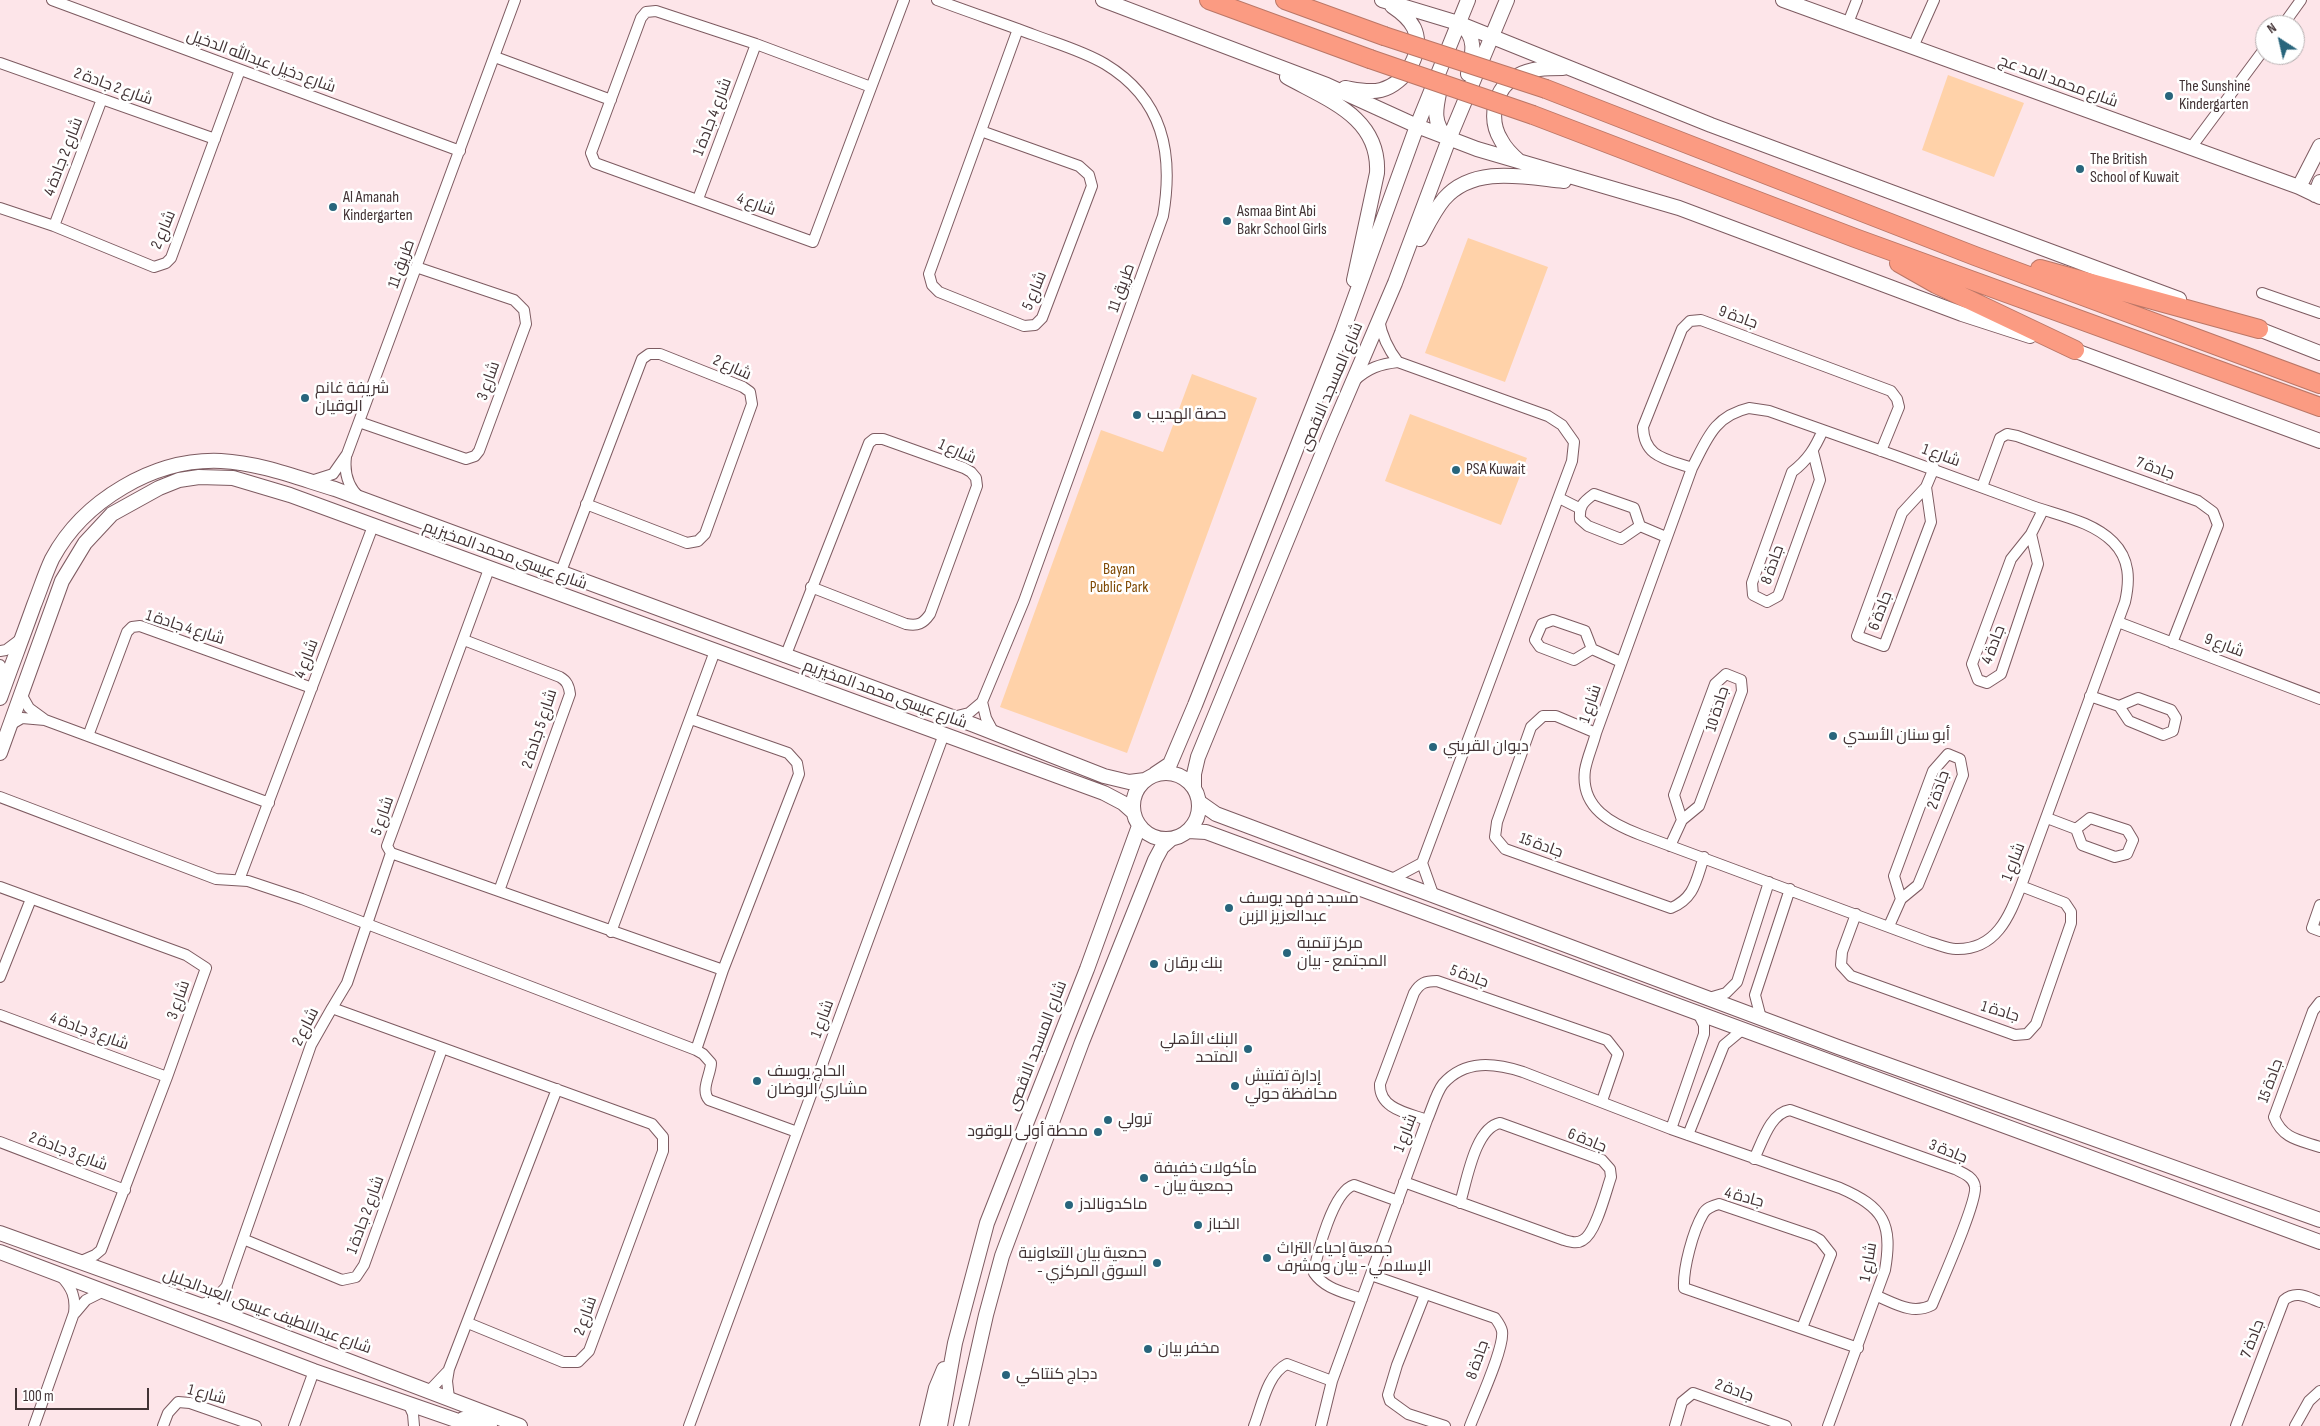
<!DOCTYPE html>
<meta charset="utf-8">
<style>
body{margin:0}
#map{position:relative;width:2320px;height:1426px;overflow:hidden;background:#fde5e9;font-family:"Sofia Sans Condensed",sans-serif}
canvas{display:block}
.north{position:absolute;left:2255px;top:15px;width:50px;height:50px;box-sizing:border-box;background:#fff;border:1px solid #b3adae;border-radius:50%;rotate:325deg;font-size:14px;font-weight:700;line-height:20px;text-align:center;color:#423335}
.north::after{content:'';display:block;margin:auto;width:18px;height:22px;background:#28657c;clip-path:polygon(50% 0,100% 100%,50% 72%,0 100%)}
.scale{position:absolute;left:15px;top:1388px;width:134px;height:22px;box-sizing:border-box;border:2px solid #423335;border-top:0;padding-left:6px;font-size:15px;line-height:18px;white-space:nowrap;color:#423335;-webkit-text-stroke:4px #fff;paint-order:stroke}
</style>
<div id="map">
<canvas width="2320" height="1426"></canvas>
<div class="north">N</div>
<div class="scale">100 m</div>
</div>
<script>
const c = document.querySelector('canvas').getContext('2d');
c.lineJoin = 'round';
function fillPath(path, color) {
  c.fillStyle = color;
  c.fill(path, 'evenodd');
}
function trace(path, color, width, dash) {
  c.strokeStyle = color;
  c.lineWidth = width;
  c.lineCap = dash ? 'butt' : 'round';
  c.setLineDash(dash || []);
  c.stroke(path);
}
function drawText(font, color, halo, rows, align = 'center') {
  c.font = font + ' "Sofia Sans Condensed",Cairo,sans-serif';
  c.lineWidth = 5;
  c.setLineDash([]);
  c.textBaseline = 'middle';
  c.strokeStyle = halo;
  c.fillStyle = color;
  for (const [text, x, y, turn = 0] of rows) {
    c.save();
    c.translate(x, y);
    c.rotate((+turn || 0) * Math.PI / 180);
    c.textAlign = isNaN(turn) ? turn : align;
    if (halo) c.strokeText(text, 0, 0);
    c.fillText(text, 0, 0);
    c.restore();
  }
}
fillPath(new Path2D(`
 M 1948,75 L 2024,103 L 1994,177 L 1922,150 Z
 M 1468,238 L 1548,267 L 1505,382 L 1425,353 Z
 M 1192,374 L 1257,398 L 1127,753 L 1000,707 L 1101,430 L 1163,452 Z
 M 1410,414 L 1527,458 L 1501,525 L 1385,481 Z`), '#ffd2a9');
const street = new Path2D(`
 M 52,0 L 460,151
 M 937,0 C 969,12 1002,23 1034,35 C 1058,44 1083,51 1105,64 C 1163,99 1174,153 1163,216 L 1024,601 L 982,702 L 969,713 L 953,717
 M 1848,23 L 1857,0
 M 2283,25 L 2301,0
 M 1913,47 L 1934,0
 M 495,57 L 611,100
 M 0,63 L 215,139
 M 871,87 L 756,44 L 656,11 L 646,12 L 641,18 L 591,153 L 595,163 L 813,242 L 904,0
 M 981,131 L 1079,166 L 1089,175 L 1092,186 L 1042,318 L 1035,325 L 1024,326 L 939,292 L 932,285 L 929,274 L 1018,29
 M 2190,149 L 2265,48
 M 698,199 L 756,44
 M 0,208 L 54,226 L 154,267 L 166,263 L 171,258 L 240,70
 M 54,226 L 102,99
 M 2262,293 L 2320,313
 M 1379,320 C 1382,337 1388,349 1398,362
 M 1354,381 C 1368,368 1380,364 1398,362 L 1548,416 L 1562,425 L 1574,442 L 1572,461 L 1422,863 L 1433,894
 M 1749,408 L 1769,411 C 1855,441 1941,472 2027,504 C 2055,515 2091,520 2113,542 C 2130,559 2130,580 2125,602 L 2021,886 C 2009,917 1996,950 1956,949 C 1948,949 1937,944 1929,942 L 1641,835 C 1612,824 1580,808 1585,770 C 1587,758 1593,745 1596,733 L 1692,468 C 1707,439 1714,416 1749,408 Z
 M 359,422 L 466,459 L 475,456 L 479,451 L 526,324 L 524,310 L 514,300 L 416,267
 M 1813,452 L 1820,480 L 1778,596 L 1767,602 L 1753,595 L 1752,583 L 1792,472 C 1808,460 1815,448 1823,430
 M 346,457 C 344,473 348,487 360,498
 M 1692,468 C 1667,459 1644,458 1643,427 L 1682,329 L 1690,321 L 1701,320 L 1891,391 L 1897,399 L 1899,407 L 1881,451
 M 311,481 L 333,474 L 347,454 L 515,0
 M 1926,487 L 1902,513 L 1857,636 L 1884,646 L 1931,522 L 1926,487 L 1934,468
 M 1982,487 L 2000,438 L 2007,434 L 2017,436 L 2198,501 L 2213,512 L 2218,525 L 2172,643
 M 1594,494 L 1634,508 L 1640,526 L 1621,539 L 1588,526 L 1580,519 C 1579,506 1583,502 1594,494 Z
 M 1559,498 L 1579,508
 M 1640,526 L 1666,537
 M 2031,534 L 2011,559 L 1972,664 L 1978,680 L 1987,683 L 2001,674 L 2038,564 L 2031,534 L 2043,510
 M 489,569 L 387,846 L 391,853 L 723,970
 M 560,574 L 642,359 L 649,354 L 660,354 L 743,387 L 750,392 L 752,404 L 705,534 L 698,541 L 687,543 L 586,504
 M 2118,622 L 2320,699
 M 464,640 L 560,677 C 567,681 569,686 570,694 L 499,891
 M 1592,649 L 1574,660 L 1540,647 L 1535,640 L 1542,624 L 1553,620 L 1585,631 L 1592,649 L 1621,662
 M 0,651 L 6,650 L 22,638
 M 785,657 L 869,443 L 874,439 L 883,439 L 964,468 L 971,472 L 976,478 L 977,486 L 930,614 C 923,624 918,626 906,624 L 811,587
 M 0,665 L 6,682
 M 21,694 L 29,708 L 44,719
 M 2090,696 L 2119,706 L 2129,721 L 2163,735 L 2173,731 L 2176,718 L 2171,710 L 2138,698 L 2119,706
 M 982,702 L 986,718 L 994,733
 M 691,719 L 788,753 L 797,763 L 799,774 L 723,970 L 696,1050
 M 10,725 L 22,718 L 45,720 L 269,803
 M 1596,733 L 1556,716 L 1543,716 L 1531,727 L 1497,822 L 1495,837 L 1505,849 L 1671,908 C 1695,898 1696,880 1704,857
 M 88,736 L 127,632 L 132,627 L 140,626 L 312,688
 M 0,797 L 216,879 L 248,881 L 302,899 L 696,1050 L 703,1054 L 711,1063 C 711,1074 700,1090 709,1100 L 797,1132
 M 2047,818 L 2076,829 L 2082,845 L 2115,857 L 2127,854 L 2133,840 L 2127,830 L 2090,818 L 2076,829
 M 1670,846 L 1682,820 L 1699,806 L 1742,691 L 1741,680 L 1726,674 L 1715,684 L 1674,795 L 1682,820
 M 1392,879 L 1422,863
 M 239,880 L 373,526
 M 0,887 L 186,955 L 206,968 L 167,1077 L 101,1250 L 95,1255 L 79,1262
 M 2320,905 L 2312,928 L 2320,931
 M 1856,914 L 1842,952 L 1841,965 L 1851,976 L 2015,1035 L 2027,1034 L 2036,1024 L 2071,923 L 2071,912 L 2065,903 L 2021,886
 M 1889,926 L 1901,899 L 1918,885 L 1963,775 L 1960,759 L 1948,754 L 1933,771 L 1894,876 L 1901,899
 M 611,932 L 715,651
 M 0,977 L 31,899
 M 1709,998 L 1726,993 L 1737,982 L 1769,882
 M 2320,1002 L 2313,1011 L 2274,1117 C 2283,1139 2299,1140 2320,1147
 M 332,1008 L 347,983 L 391,853
 M 0,1015 L 167,1077
 M 1761,1018 L 1755,995 L 1790,889
 M 1427,1120 C 1408,1113 1379,1109 1380,1084 L 1414,993 C 1420,983 1425,981 1437,981 L 1607,1040 L 1618,1054 L 1602,1101
 M 1671,1129 L 1704,1034 L 1704,1025 L 1698,1013
 M 1688,1135 L 1724,1045 L 1742,1030
 M 0,1142 L 125,1190
 M 1754,1159 C 1762,1143 1770,1113 1790,1110 L 1955,1169 C 1963,1173 1974,1177 1975,1187 C 1977,1203 1940,1285 1932,1305 C 1913,1315 1896,1304 1877,1296
 M 1404,1182 L 1564,1240 C 1571,1242 1577,1244 1583,1240 C 1596,1233 1606,1191 1611,1177 L 1610,1169 L 1602,1160 L 1500,1123 C 1475,1128 1467,1180 1460,1203
 M 243,1239 L 342,1280 L 356,1277 L 364,1265 L 442,1049
 M 1371,1275 L 1495,1318 C 1498,1322 1501,1326 1502,1331 C 1505,1348 1477,1407 1470,1426
 M 1425,1294 L 1397,1365 L 1388,1395 L 1390,1401 L 1408,1414 L 1445,1426
 M 1362,1299 C 1344,1292 1325,1289 1314,1273 C 1317,1253 1333,1191 1354,1185 L 1398,1201
 M 200,1305 L 215,1299 L 227,1286
 M 75,1313 L 86,1300 L 102,1292
 M 233,1317 L 225,1303 L 227,1285 L 311,1045 L 332,1008 L 652,1124 L 663,1137 L 663,1151 L 589,1351 L 578,1362 L 563,1362 L 468,1323
 M 1802,1328 L 1831,1254 L 1820,1240 L 1813,1236 L 1719,1204 C 1712,1206 1706,1208 1703,1214 C 1693,1231 1683,1268 1684,1288 L 1858,1348
 M 430,1390 L 447,1372
 M 449,1398 L 447,1381 L 449,1369 L 557,1089
 M 409,1405 L 413,1414 L 414,1426
 M 34,1426 L 74,1313 C 76,1297 72,1288 61,1276
 M 163,1426 L 168,1413 L 178,1402 L 190,1403 L 256,1426
 M 294,1426 L 314,1371
 M 689,1426 L 944,734
 M 1254,1426 C 1262,1406 1267,1374 1287,1364 L 1332,1381
 M 1321,1426 L 1332,1381 L 1427,1120 C 1432,1109 1436,1093 1443,1084 C 1465,1059 1495,1063 1523,1072 L 1671,1129 L 1840,1188 C 1884,1207 1893,1224 1885,1270 L 1828,1426
 M 1675,1426 L 1682,1402 L 1693,1393 L 1786,1426
 M 2236,1426 L 2284,1300 C 2296,1290 2307,1297 2320,1302
 M 2295,1426 L 2309,1401 L 2320,1391`);
const secondary = new Path2D(`
 M 1103,0 L 1327,85 L 1417,126 L 1477,149 L 1679,208 L 1962,314 L 2030,336
 M 1382,0 L 1458,23 L 1711,125 L 2179,299
 M 1783,0 L 2299,187 L 2320,197
 M 1461,25 C 1478,38 1472,56 1468,74
 M 1287,77 C 1328,100 1380,117 1377,173 L 1354,280
 M 1441,84 C 1437,104 1430,123 1448,138
 M 1345,88 C 1357,90 1369,93 1381,90 C 1405,84 1425,52 1414,28 C 1409,18 1401,12 1392,6
 M 1519,161 C 1512,155 1505,148 1501,140 C 1488,119 1494,88 1517,76 C 1531,68 1547,68 1563,68
 M 2299,187 L 2320,146
 M 2315,195 L 2320,182
 M 1420,239 C 1427,226 1434,211 1444,199 C 1474,165 1524,177 1564,181
 M 2251,326 L 2320,353
 M 2065,347 L 2320,441
 M 0,698 C 11,667 23,636 34,605 C 40,590 45,574 52,559 C 83,501 154,458 221,461 C 260,463 298,478 335,489 L 974,725 L 1104,776 L 1129,782 L 1145,780
 M 0,753 L 62,581 L 85,543 L 112,514 L 159,488 L 179,480 L 199,477 L 233,478 L 290,495 L 1104,793 L 1123,803 L 1132,811
 M1133 806a33 33 0 1 1 66 0a33 33 0 1 1-66 0Z
 M 1155,774 L 1170,764 L 1195,705 L 1342,333 L 1417,126 L 1468,0
 M 1194,787 L 1194,774 L 1198,757 L 1330,435 L 1395,283 L 1449,139 L 1507,0
 M 1199,802 L 1216,814 L 1838,1047 L 2320,1220
 M 1188,831 L 1206,832 L 2320,1242
 M 0,1233 L 233,1317 L 520,1426
 M 0,1252 L 314,1371 L 473,1426
 M 463,1419 L 490,1426
 M 927,1426 L 936,1388 L 944,1369
 M 940,1426 L 955,1343 L 987,1223 L 1087,969 L 1139,826
 M 961,1426 L 986,1315 L 1002,1256 L 1082,1042 L 1155,860 L 1162,847 L 1171,839`);
const highway = new Path2D(`
 M 1209,0 L 1370,59
 M 1285,0 L 1384,36
 M 1546,89 L 1975,256 L 2320,384
 M 1533,115 L 1855,238 L 2320,407
 M 1899,263 L 1936,284 L 2075,350
 M 2040,269 L 2259,329`);
trace(street, '#7d5b61', 12);
trace(secondary, '#7d5b61', 16);
trace(highway, '#ba7767', 20);
trace(street, '#fff', 10);
trace(secondary, '#fff', 14);
trace(highway, '#fb9b82', 18);
const highwayBridge = new Path2D(`
 M 1384,36 L 1546,89
 M 1370,59 L 1533,115`);
trace(highwayBridge, '#ba7767', 20, []);
trace(highwayBridge, '#fb9b82', 18);
for (const [x, y, r, color] of [
 [2169,96,5,"#28657c"],
 [2080,169,5,"#28657c"],
 [333,207,5,"#28657c"],
 [1227,221,5,"#28657c"],
 [305,398,5,"#28657c"],
 [1137,415,5,"#28657c"],
 [1456,470,5,"#28657c"],
 [1833,736,5,"#28657c"],
 [1433,747,5,"#28657c"],
 [1229,908,5,"#28657c"],
 [1287,953,5,"#28657c"],
 [1154,964,5,"#28657c"],
 [1248,1049,5,"#28657c"],
 [757,1081,5,"#28657c"],
 [1235,1086,5,"#28657c"],
 [1108,1120,5,"#28657c"],
 [1098,1132,5,"#28657c"],
 [1144,1178,5,"#28657c"],
 [1069,1205,5,"#28657c"],
 [1198,1225,5,"#28657c"],
 [1267,1258,5,"#28657c"],
 [1157,1263,5,"#28657c"],
 [1148,1349,5,"#28657c"],
 [1006,1375,5,"#28657c"]
]) {
  const dot = new Path2D();
  dot.arc(x, y, r, 0, 2 * Math.PI);
  c.fillStyle = color;
  c.fill(dot);
  trace(dot, '#fff', 2);
}
drawText('16px', '#423335', '#fff', [
 ["شارع دخيل عبدالله الدخيل",261,62,20],
 ["شارع محمد المد عج",2058,82,20],
 ["شارع 2 جادة 2",113,87,20],
 ["شارع 4 جادة 1",713,117,-69],
 ["شارع 2 جادة 4",64,157,-69],
 ["شارع 4",756,205,20],
 ["شارع 2",164,230,-67],
 ["طريق 11",402,264,-70],
 ["طريق 11",1122,288,-70],
 ["شارع 5",1035,291,-67],
 ["جادة 9",1738,318,20],
 ["شارع 2",732,368,24],
 ["شارع 3",489,381,-70],
 ["شارع المسجد الاقصى",1332,387,-67],
 ["شارع 1",957,452,24],
 ["شارع 1",1941,456,20],
 ["جادة 7",2155,469,20],
 ["شارع عيسى محمد المخيزيم",505,556,20],
 ["جادة 8",1773,565,-70],
 ["جادة 6",1881,611,-69],
 ["شارع 4 جادة 1",185,628,18],
 ["جادة 4",1994,645,-69],
 ["شارع 9",2224,646,21],
 ["شارع 4",307,659,-69],
 ["شارع عيسى محمد المخيزيم",885,695,20],
 ["شارع 1",1591,704,-71],
 ["جادة 10",1718,709,-73],
 ["شارع 5 جادة 2",540,729,-72],
 ["جادة 2",1939,790,-71],
 ["شارع 5",383,816,-70],
 ["جادة 15",1541,846,20],
 ["شارع 1",2014,862,-69],
 ["جادة 5",1469,977,20],
 ["شارع 3",179,1000,-70],
 ["جادة 1",2000,1012,17],
 ["شارع 1",823,1019,-70],
 ["شارع 2",306,1027,-63],
 ["شارع 3 جادة 4",89,1032,20],
 ["شارع المسجد الاقصى",1038,1046,-69],
 ["جادة 15",2271,1081,-70],
 ["شارع 1",1406,1133,-69],
 ["جادة 6",1587,1141,22],
 ["شارع 3 جادة 2",68,1152,21],
 ["جادة 3",1948,1152,22],
 ["جادة 4",1744,1198,15],
 ["شارع 2 جادة 1",366,1215,-70],
 ["شارع 1",1869,1262,-80],
 ["شارع عبداللطيف عيسى العبدالجليل",267,1312,20],
 ["شارع 2",586,1316,-70],
 ["جادة 7",2253,1339,-69],
 ["جادة 8",1478,1360,-71],
 ["جادة 2",1734,1391,20],
 ["شارع 1",207,1395,15]
]);
drawText('16px', '#423335', '#fff', [
 ["The Sunshine",2179,87],
 ["Kindergarten",2179,105],
 ["The British",2090,160],
 ["School of Kuwait",2090,178],
 ["Al Amanah",343,198],
 ["Kindergarten",343,216],
 ["Asmaa Bint Abi",1237,212],
 ["Bakr School Girls",1237,230],
 ["شريفة غانم",315,389],
 ["الوقيان",315,407],
 ["حصة الهديب",1147,415],
 ["PSA Kuwait",1466,470],
 ["أبو سنان الأسدي",1843,736],
 ["ديوان القريني",1443,747],
 ["مسجد فهد يوسف",1239,899],
 ["عبدالعزيز الزبن",1239,917],
 ["مركز تنمية",1297,944],
 ["المجتمع - بيان",1297,962],
 ["بنك برقان",1164,964],
 ["البنك الأهلي",1238,1040,"right"],
 ["المتحد",1238,1058,"right"],
 ["الحاج يوسف",767,1072],
 ["مشاري الروضان",767,1090],
 ["إدارة تفتيش",1245,1077],
 ["محافظة حولي",1245,1095],
 ["ترولي",1118,1120],
 ["محطة أولى للوقود",1088,1132,"right"],
 ["مأكولات خفيفة",1154,1169],
 ["- جمعية بيان",1154,1187],
 ["ماكدونالدز",1079,1205],
 ["الخباز",1208,1225],
 ["جمعية إحياء التراث",1277,1249],
 ["الإسلامي - بيان ومشرف",1277,1267],
 ["جمعية بيان التعاونية",1147,1254,"right"],
 ["- السوق المركزي",1147,1272,"right"],
 ["مخفر بيان",1158,1349],
 ["دجاج كنتاكي",1016,1375]
], 'left');
drawText('16px', '#7f4903', '#fff', [
 ["Bayan",1119,570],
 ["Public Park",1119,588]
]);
</script>
